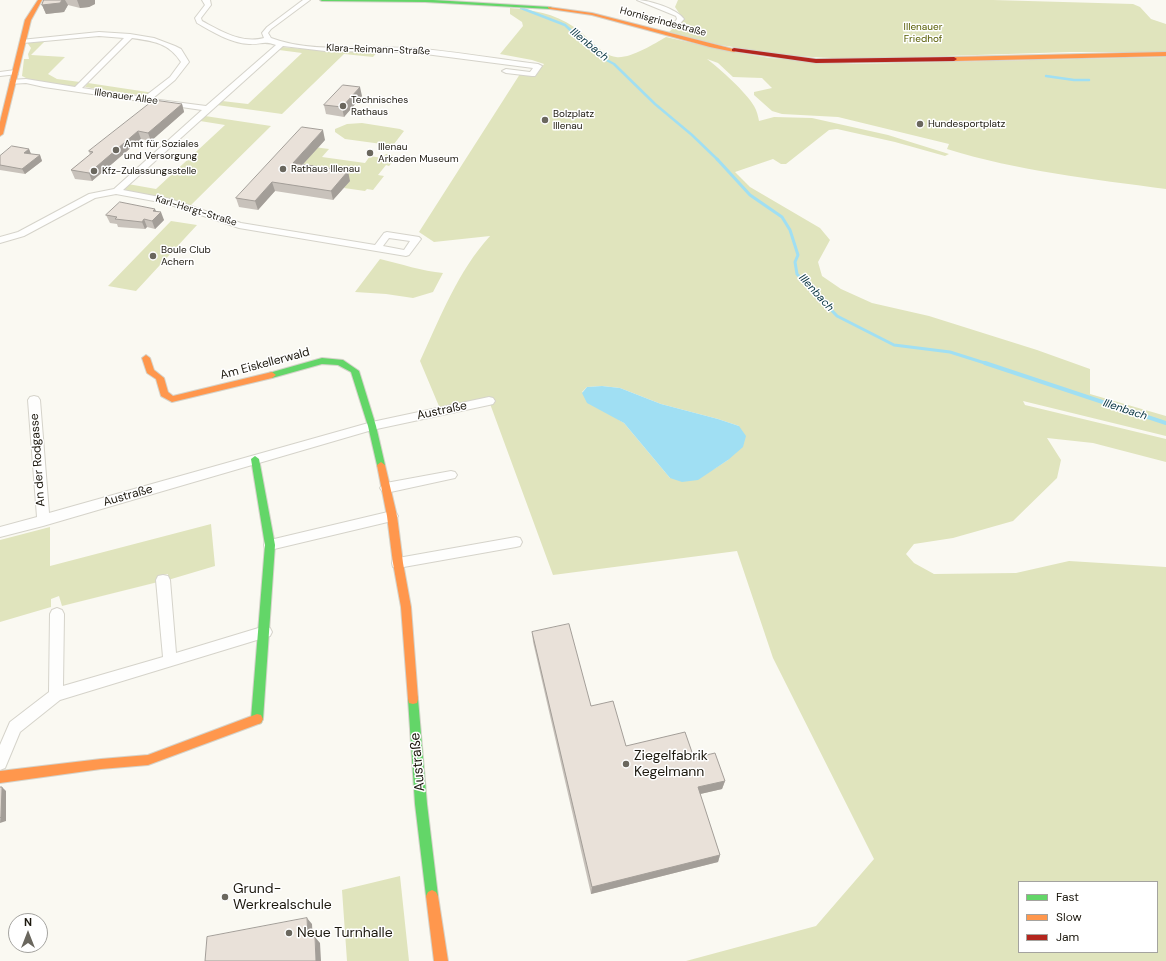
<!DOCTYPE html>
<meta charset="utf-8">
<style>
body{margin:0}
#map{position:relative;width:1166px;height:961px;overflow:hidden;background:#faf9f2;font-family:"DM Sans",sans-serif}
canvas{display:block}
.legend{position:absolute;left:1018px;top:881px;width:140px;height:72px;box-sizing:border-box;background:#fff;border:1px solid #a4a39f;margin:0;padding:5px 7px;list-style:none;font-size:12px;color:#1c180e}
.legend li{display:flex;align-items:center;gap:8px;height:20px}
.legend b{width:20px;border:1px solid #a4a39f}
.north{position:absolute;left:8px;top:913px;width:40px;height:40px;box-sizing:border-box;background:#fff;border:1px solid #a4a39f;border-radius:50%;rotate:0deg;font-size:11px;font-weight:700;line-height:16px;text-align:center;color:#1c180e}
.north::after{content:'';display:block;margin:auto;width:14px;height:18px;background:#6a675e;clip-path:polygon(50% 0,100% 100%,50% 72%,0 100%)}
</style>
<div id="map">
<canvas width="1166" height="961"></canvas>
<ul class="legend">
<li><b style="height:5px;background:#63d668"></b>Fast</li>
<li><b style="height:5px;background:#ff974d"></b>Slow</li>
<li><b style="height:5px;background:#b3261e"></b>Jam</li>
</ul>
<div class="north">N</div>
</div>
<script>
const c = document.querySelector('canvas').getContext('2d');
c.lineJoin = 'round';
function fillPath(path, color) {
  c.fillStyle = color;
  c.fill(path, 'evenodd');
}
function trace(path, color, width, dash) {
  c.strokeStyle = color;
  c.lineWidth = width;
  c.lineCap = dash ? 'butt' : 'round';
  c.setLineDash(dash || []);
  c.stroke(path);
}
function drawText(font, color, halo, rows, align = 'center') {
  c.font = font + ' "DM Sans",sans-serif';
  c.lineWidth = 3;
  c.setLineDash([]);
  c.textBaseline = 'middle';
  c.strokeStyle = halo;
  c.fillStyle = color;
  for (const [text, x, y, turn = 0] of rows) {
    c.save();
    c.translate(x, y);
    c.rotate((+turn || 0) * Math.PI / 180);
    c.textAlign = isNaN(turn) ? turn : align;
    if (halo) c.strokeText(text, 0, 0);
    c.fillText(text, 0, 0);
    c.restore();
  }
}
fillPath(new Path2D(`
 M 678,0 L 993,0 L 1133,4 L 1140,7 L 1151,19 L 1166,24 L 1166,52 L 1070,52 L 852,59 L 812,57 L 784,55 L 720,45 L 669,32 L 683,19 L 675,7 Z
 M 510,8 C 532,10 554,13 574,27 C 585,34 603,56 616,57 C 630,59 654,44 666,37 L 723,50 L 770,58 L 853,64 L 1166,57 L 1166,189 C 1092,179 1018,171 947,149 L 949,144 L 838,117 L 782,114 L 772,111 L 754,95 L 754,92 L 772,88 L 762,78 L 733,77 L 718,63 L 707,59 C 720,69 746,92 754,106 C 757,111 758,116 759,121 L 774,117 L 812,118 L 888,135 L 949,154 L 945,156 L 895,142 L 837,129 L 829,130 L 786,164 L 781,164 L 773,159 L 735,172 L 750,187 L 820,228 L 830,240 L 818,262 L 822,276 L 841,289 L 872,303 L 929,316 L 1037,350 L 1090,369 L 1090,394 L 1166,416 L 1166,436 L 1023,401 L 1025,405 L 1166,439 L 1166,462 L 1093,443 L 1047,438 L 1061,460 L 1057,478 L 1013,521 L 953,538 L 914,544 L 906,554 L 914,563 L 934,574 L 1016,573 L 1069,561 L 1166,567 L 1166,961 L 686,961 L 816,926 L 874,859 L 773,658 L 737,551 L 553,575 L 489,401 L 441,411 L 420,361 C 440,318 458,271 490,236 L 434,242 L 419,232 L 520,74 L 535,76 L 544,64 L 532,60 L 500,54 L 523,26 L 522,22 L 510,14 ZM 602,386 L 620,388 L 661,404 L 718,419 L 739,426 L 728,460 L 714,469 L 670,478 L 624,423 L 608,413 L 582,392 L 587,387 ZM 1019,882 L 1157,882 L 1157,952 L 1019,952 Z
 M 46,40 L 31,55 L 65,57 L 48,74 L 57,79 L 80,82 L 77,86 L 74,87 L 30,80 L 22,76 L 24,59 L 29,59 L 28,54 L 31,48 L 26,41 Z
 M 282,47 L 340,52 L 378,51 L 373,57 L 344,54 L 282,114 L 217,105 L 222,101 L 248,104 L 302,53 L 279,50 Z
 M 88,83 L 154,93 L 145,96 L 85,87 Z
 M 205,116 L 271,126 L 190,206 L 127,191 L 125,189 L 128,184 L 156,189 L 225,125 L 200,121 Z
 M 362,123 L 400,129 L 404,131 L 394,144 L 389,145 L 345,139 L 335,132 L 335,129 L 347,124 Z
 M 314,147 L 329,149 L 322,157 L 365,163 L 370,156 L 382,158 L 386,154 L 393,155 L 391,158 L 395,159 L 389,166 L 386,165 L 378,175 L 384,176 L 373,190 L 367,189 L 365,191 L 344,188 L 349,180 L 295,163 L 303,164 L 312,154 Z
 M 171,221 L 197,225 L 136,291 L 108,286 Z
 M 380,259 C 401,264 422,271 443,273 L 433,292 L 413,298 L 386,294 L 355,292 Z
 M 211,524 L 215,566 L 168,580 L 168,574 L 158,576 L 158,582 L 62,606 L 59,596 L 51,599 L 51,607 L 0,622 L 0,540 L 50,527 L 50,566 Z
 M 400,876 L 409,961 L 347,961 L 342,890 Z`), '#e0e4bd');
fillPath(new Path2D(`
 M 602,386 L 620,388 L 661,404 L 718,419 L 739,426 L 746,436 L 743,447 L 728,460 L 698,480 L 682,482 L 670,478 L 624,423 L 587,403 L 582,393 L 587,387 Z`), '#a0dff3');
trace(new Path2D(`
 M 521,8 L 565,25 L 580,39 L 596,47 L 601,57 L 614,64 L 655,104 L 692,135 L 718,160
 M 1046,76 L 1074,80 L 1089,80`), '#a0dff3', 2.5);
trace(new Path2D(`
 M 717,159 L 750,195 L 782,217 L 790,230 L 798,255 L 795,262 L 797,274 L 837,316 L 894,345 L 950,352 L 988,364`), '#a0dff3', 3);
trace(new Path2D(`
 M 985,363 L 1166,423`), '#a0dff3', 4);
const street = new Path2D(`
 M 202,0 L 210,0 L 211,5 L 201,18 L 202,21 C 221,31 241,44 264,38 L 262,33 L 267,27 L 303,0 L 310,0 L 271,29 L 268,33 L 271,38 C 313,54 366,45 410,48 C 453,51 496,59 538,64 L 542,66 L 535,76 L 532,76 L 506,73 L 502,71 L 506,69 L 530,72 L 533,68 L 410,52 L 325,51 L 283,46 L 123,190 L 170,199 L 241,223 L 375,245 L 384,233 L 387,232 L 419,237 L 421,239 L 409,255 L 406,256 L 239,228 L 165,203 L 116,194 L 95,198 L 24,236 L 0,243 L 0,237 L 18,232 L 89,194 L 114,189 L 202,110 L 44,87 L 26,83 L 10,84 L 10,80 L 26,79 L 75,87 L 124,38 L 99,36 L 23,43 L 21,42 L 21,40 L 99,32 L 130,34 L 154,38 L 175,46 L 181,49 L 189,62 L 175,80 L 152,99 L 206,106 L 276,45 C 263,40 261,45 249,44 C 230,43 213,32 197,23 L 195,18 L 205,5 ZM 132,38 C 153,41 169,43 181,62 L 170,77 L 144,97 L 82,88 ZM 389,238 L 410,241 L 404,250 L 383,246 Z
 M 637,0 C 649,0 677,9 684,19 L 676,28 L 672,28 L 671,27 L 677,19 L 676,16 Z
 M 15,70 L 18,70 L 18,74 L 0,76 L 0,72 Z
 M 34,396 L 38,397 L 40,400 L 49,513 L 372,422 L 489,397 L 493,398 L 495,401 L 493,404 L 489,405 L 372,430 L 43,526 L 0,537 L 0,527 L 37,517 L 28,400 L 30,397 Z
 M 451,471 L 455,472 L 457,475 L 455,478 L 386,493 L 382,491 L 380,488 L 382,485 L 386,483 Z
 M 392,511 L 396,513 L 398,516 L 396,519 L 392,521 L 270,550 L 265,549 L 264,545 L 265,541 L 270,540 Z
 M 516,537 L 520,538 L 522,542 L 520,546 L 516,547 L 398,568 L 393,567 L 392,563 L 393,559 L 398,558 Z
 M 163,575 L 168,576 L 170,580 L 176,653 L 265,626 L 270,628 L 272,632 L 270,636 L 60,700 L 20,732 L 5,768 L 0,770 L 0,745 L 10,722 L 49,692 L 50,614 L 52,610 L 57,608 L 62,610 L 64,614 L 63,686 L 163,657 L 156,580 L 158,576 Z`);
const fast = new Path2D(`
 M 320,0 L 433,0 L 550,7 L 552,8 L 550,9 L 425,2 L 322,1 Z
 M 322,358 L 343,360 L 359,371 L 376,426 L 385,465 L 384,467 L 378,467 L 377,465 L 368,426 L 351,372 L 338,365 L 322,364 L 272,378 L 268,375 L 269,373 Z
 M 255,456 L 259,459 L 275,545 L 263,719 L 261,723 L 257,724 L 253,723 L 251,719 L 265,545 L 251,459 Z
 M 413,694 L 417,695 L 418,699 L 427,804 L 438,896 L 436,900 L 432,902 L 428,900 L 426,896 L 415,804 L 408,699 L 409,695 Z`);
const slow = new Path2D(`
 M 38,0 L 42,0 L 31,20 L 3,134 L 0,136 L 0,122 L 25,20 Z
 M 548,7 L 592,13 L 737,50 L 734,52 L 710,47 L 592,15 L 550,9 L 548,8 Z
 M 1166,52 L 1166,56 L 954,61 L 951,59 L 954,57 Z
 M 146,355 L 150,358 L 154,370 L 164,378 L 168,392 L 173,396 L 272,372 L 276,375 L 272,378 L 172,402 L 161,396 L 156,379 L 147,373 L 142,358 Z
 M 381,462 L 385,465 L 397,516 L 403,563 L 411,607 L 418,699 L 417,703 L 413,704 L 409,703 L 408,699 L 401,607 L 393,563 L 387,516 L 377,465 Z
 M 257,714 L 261,715 L 263,719 L 261,723 L 148,765 L 101,769 L 0,783 L 0,771 L 101,759 L 148,755 Z
 M 432,890 L 436,892 L 438,896 L 448,961 L 434,961 L 426,896 L 428,892 Z`);
const jam = new Path2D(`
 M 734,48 L 816,59 L 954,57 L 957,59 L 954,61 L 816,63 L 732,51 L 732,49 Z`);
trace(street, '#d5d3ca', 2);
trace(fast, '#d5d3ca', 2);
trace(slow, '#d5d3ca', 2);
trace(jam, '#d5d3ca', 2);
fillPath(street, '#fefefd');
fillPath(fast, '#63d668');
fillPath(slow, '#ff974d');
fillPath(jam, '#b3261e');
fillPath(new Path2D(`
 M 44,0 L 95,0 L 95,4 L 89,7 L 80,8 L 68,5 L 64,12 L 46,14 L 42,5 Z
 M 362,96 L 344,117 L 326,114 L 324,105 Z
 M 182,104 L 184,112 L 151,141 L 141,139 L 92,181 L 75,179 L 71,170 L 90,155 L 89,151 Z
 M 325,140 L 303,164 L 350,181 L 333,200 L 275,191 L 258,210 L 239,207 L 236,198 Z
 M 29,149 L 31,154 L 40,155 L 42,161 L 25,174 L 0,170 L 0,156 Z
 M 156,212 L 164,220 L 155,229 L 147,227 L 145,229 L 118,227 L 117,224 L 110,223 L 106,215 Z
 M 532,632 L 591,706 L 626,746 L 694,758 L 725,781 L 722,789 L 700,794 L 720,855 L 718,862 L 591,894 L 533,642 Z`), '#c8c2bb');
fillPath(new Path2D(`
 M 62,0 L 65,0 L 68,5 L 64,12 L 46,14 L 42,5 Z
 M 77,0 L 95,0 L 95,4 L 89,7 L 80,8 Z
 M 360,87 L 362,96 L 344,117 L 342,107 Z
 M 182,104 L 184,112 L 151,141 L 148,133 Z
 M 323,130 L 325,140 L 296,172 L 293,163 Z
 M 138,131 L 141,139 L 92,181 L 89,173 Z
 M 29,149 L 31,154 L 24,153 Z
 M 40,155 L 42,161 L 25,174 L 22,169 Z
 M 348,171 L 350,181 L 333,200 L 331,191 Z
 M 272,182 L 275,191 L 258,210 L 255,201 Z
 M 155,209 L 158,215 L 161,212 L 164,220 L 155,229 L 152,221 L 153,211 Z
 M 144,219 L 147,227 L 145,229 L 142,222 Z
 M 725,781 L 722,789 L 696,795 L 698,787 Z
 M 2,787 L 6,791 L 6,821 L 0,823 Z
 M 720,855 L 718,862 L 591,894 L 592,887 Z
 M 307,918 L 312,924 L 313,943 L 308,937 Z
 M 315,937 L 320,943 L 321,961 L 316,961 Z`), '#a39e98');
const building = new Path2D(`
 M 44,0 L 62,0 L 60,3 L 42,5 Z
 M 343,85 L 360,87 L 342,107 L 324,105 Z
 M 154,100 L 182,104 L 148,133 L 138,131 L 89,173 L 71,170 L 93,152 L 89,151 Z
 M 302,127 L 323,130 L 293,163 L 348,171 L 331,191 L 272,182 L 255,201 L 236,198 Z
 M 12,146 L 29,149 L 24,153 L 40,155 L 22,169 L 0,165 L 0,156 Z
 M 120,202 L 155,209 L 153,211 L 161,212 L 152,221 L 144,219 L 142,222 L 115,219 L 117,217 L 106,215 Z
 M 569,624 L 591,706 L 613,701 L 626,746 L 685,732 L 694,758 L 715,753 L 725,781 L 698,787 L 720,855 L 592,887 L 532,632 Z
 M 0,787 L 2,787 L 1,817 L 0,818 Z
 M 307,918 L 308,937 L 315,937 L 316,961 L 205,961 L 207,937 Z`);
fillPath(building, '#e9e1d9');
trace(building, '#a39e98', 1);
for (const [x, y, r, color] of [
 [343,106,4,"#6a675e"],
 [545,120,4,"#6a675e"],
 [920,124,4,"#6a675e"],
 [116,150,4,"#6a675e"],
 [370,153,4,"#6a675e"],
 [283,169,4,"#6a675e"],
 [94,171,4,"#6a675e"],
 [153,256,4,"#6a675e"],
 [626,764,4,"#6a675e"],
 [225,897,4,"#6a675e"],
 [289,933,4,"#6a675e"]
]) {
  const dot = new Path2D();
  dot.arc(x, y, r, 0, 2 * Math.PI);
  c.fillStyle = color;
  c.fill(dot);
  trace(dot, '#fff', 1.5);
}
drawText('10px', '#1c180e', '#fff', [
 ["Hornisgrindestraße",663,22,15],
 ["Klara-Reimann-Straße",378,50,2],
 ["Illenauer Allee",126,97,8],
 ["Karl-Hergt-Straße",196,211,17]
]);
drawText('10px', '#555b00', '#fff', [
 ["Illenauer",923,27],
 ["Friedhof",923,39]
]);
drawText('10px', '#1c180e', '#fff', [
 ["Technisches",351,100],
 ["Rathaus",351,112],
 ["Bolzplatz",553,114],
 ["Illenau",553,126],
 ["Hundesportplatz",928,124],
 ["Amt für Soziales",124,144],
 ["und Versorgung",124,156],
 ["Illenau",378,147],
 ["Arkaden Museum",378,159],
 ["Rathaus Illenau",291,169],
 ["Kfz-Zulassungsstelle",102,171],
 ["Boule Club",161,250],
 ["Achern",161,262]
], 'left');
drawText('italic 11px', '#063340', '#fff', [
 ["Illenbach",589,45,39],
 ["Illenbach",816,293,48],
 ["Illenbach",1125,410,18]
]);
drawText('12px', '#1c180e', '#fff', [
 ["Am Eiskellerwald",265,364,-15],
 ["Austraße",442,411,-12],
 ["An der Rodgasse",38,460,-94],
 ["Austraße",128,496,-16]
]);
drawText('14px', '#1c180e', '#fff', [
 ["Ziegelfabrik",634,756],
 ["Kegelmann",634,772],
 ["Grund-",233,889],
 ["Werkrealschule",233,905],
 ["Neue Turnhalle",297,933]
], 'left');
drawText('14px', '#1c180e', '#fff', [
 ["Austraße",418,762,-95]
]);
</script>
